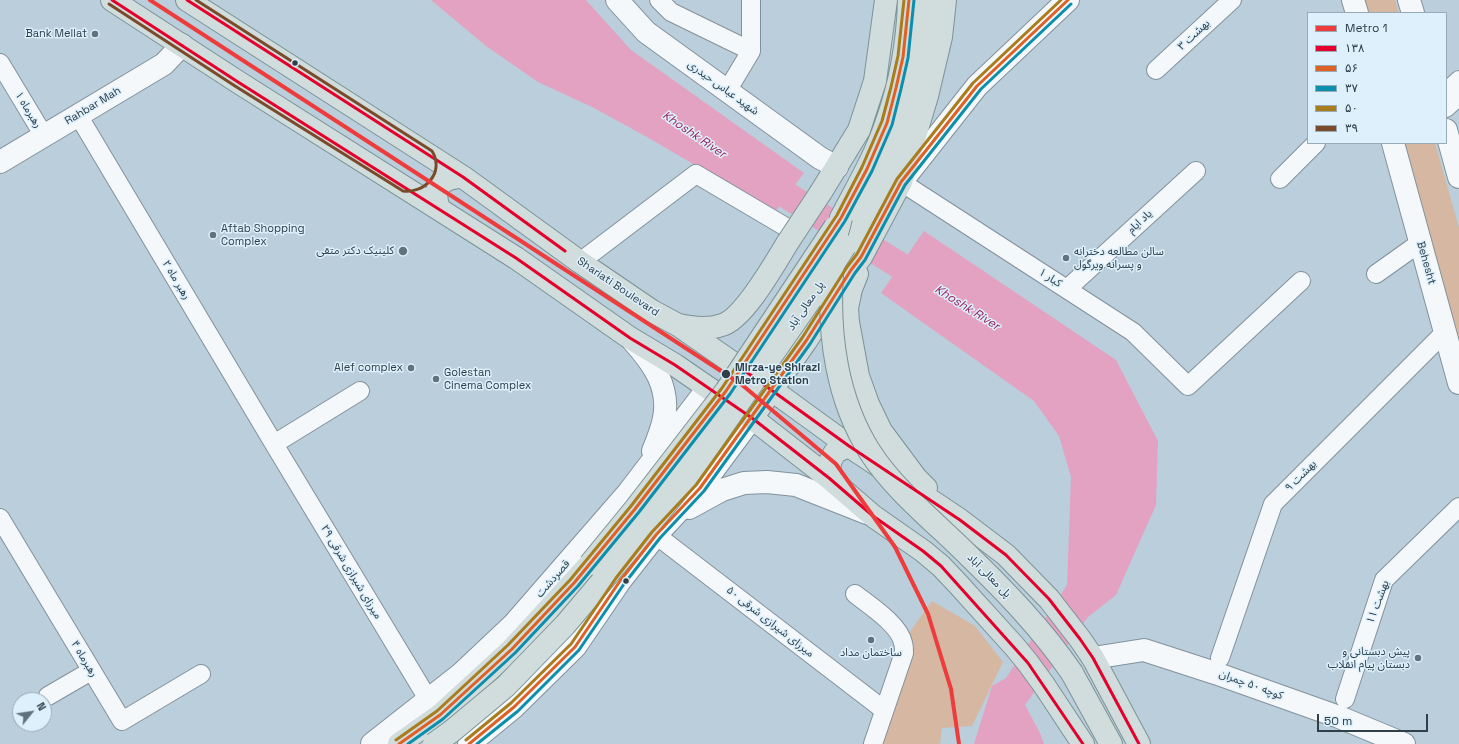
<!DOCTYPE html>
<meta charset="utf-8">
<style>
body{margin:0}
#map{position:relative;width:1459px;height:744px;overflow:hidden;background:#bacedb;font-family:"Space Grotesk",sans-serif}
canvas{display:block}
.legend{position:absolute;left:1307px;top:12px;width:140px;height:132px;box-sizing:border-box;background:#ddf0fc;border:1px solid #98aab4;margin:0;padding:5px 7px;list-style:none;font-size:12px;color:#304049}
.legend li{display:flex;align-items:center;gap:8px;height:20px}
.legend b{width:20px;border:1px solid #98aab4}
.north{position:absolute;left:12px;top:692px;width:40px;height:40px;box-sizing:border-box;background:#ddf0fc;border:1px solid #98aab4;border-radius:50%;rotate:60deg;font-size:11px;font-weight:700;line-height:16px;text-align:center;color:#304049}
.north::after{content:'';display:block;margin:auto;width:14px;height:18px;background:#60727c;clip-path:polygon(50% 0,100% 100%,50% 72%,0 100%)}
.scale{position:absolute;left:1317px;top:714px;width:111px;height:18px;box-sizing:border-box;border:2px solid #304049;border-top:0;padding-left:5px;font-size:12px;line-height:14px;white-space:nowrap;color:#304049;-webkit-text-stroke:3px #ddf0fc;paint-order:stroke}
</style>
<div id="map">
<canvas width="1459" height="744"></canvas>
<ul class="legend">
<li><b style="height:5px;background:#ee3c3c"></b>Metro 1</li>
<li><b style="height:5px;background:#e4002b"></b>۱۳۸</li>
<li><b style="height:5px;background:#df6126"></b>۵۶</li>
<li><b style="height:5px;background:#0c8fad"></b>۳۷</li>
<li><b style="height:5px;background:#a77d1d"></b>۵۰</li>
<li><b style="height:5px;background:#7a4b2a"></b>۳۹</li>
</ul>
<div class="north">N</div>
<div class="scale">50 m</div>
</div>
<script>
const c = document.querySelector('canvas').getContext('2d');
c.lineJoin = 'round';
function fillPath(path, color) {
  c.fillStyle = color;
  c.fill(path, 'evenodd');
}
function trace(path, color, width, dash) {
  c.strokeStyle = color;
  c.lineWidth = width;
  c.lineCap = dash ? 'butt' : 'round';
  c.setLineDash(dash || []);
  c.stroke(path);
}
function drawText(font, color, halo, rows, align = 'center') {
  c.font = font + ' "Space Grotesk","Noto Sans Arabic",sans-serif';
  c.lineWidth = 3;
  c.setLineDash([]);
  c.textBaseline = 'middle';
  c.strokeStyle = halo;
  c.fillStyle = color;
  for (const [text, x, y, turn = 0] of rows) {
    c.save();
    c.translate(x, y);
    c.rotate((+turn || 0) * Math.PI / 180);
    c.textAlign = isNaN(turn) ? turn : align;
    if (halo) c.strokeText(text, 0, 0);
    c.fillText(text, 0, 0);
    c.restore();
  }
}
fillPath(new Path2D(`
 M 1361,0 L 1395,0 L 1399,13 L 1364,13 Z
 M 1399,143 L 1435,143 L 1459,228 L 1459,364 Z
 M 932,601 L 975,626 L 1003,662 L 972,726 L 942,728 L 940,744 L 878,744 L 914,647 L 909,633 Z`), '#d6b7a1');
fillPath(new Path2D(`
 M 431,0 L 586,0 L 631,50 L 804,173 L 775,212 L 647,137 L 592,107 L 538,82 L 486,46 Z
 M 924,231 L 1116,360 L 1158,441 L 1156,505 L 1116,595 L 1088,617 L 1025,705 L 1040,733 L 1044,744 L 974,744 L 992,686 L 1006,678 L 1067,585 L 1071,477 L 1059,436 L 1034,401 L 881,293 Z`), '#e3a2c2');
trace(new Path2D(`
 M 756,176 L 931,285`), '#e3a2c2', 27);
const minor = new Path2D(`
 M 659,0 L 671,12 L 751,51
 M 751,0 L 751,51
 M 0,63 L 44,136
 M 1156,70 L 1232,0
 M 727,91 L 751,51
 M 1446,92 L 1459,80
 M 1446,108 L 1459,96
 M 78,115 L 274,444 L 428,699
 M 1280,179 L 1316,143
 M 901,182 L 1133,332 L 1188,386 L 1301,281
 M 580,262 L 696,174 L 796,233
 M 1376,274 L 1421,242
 M 1067,289 L 1196,171
 M 274,444 L 360,391
 M 0,518 L 122,721 L 201,674
 M 656,535 L 884,710
 M 855,594 C 869,605 900,625 903,643 C 904,646 904,650 904,653 L 873,744
 M 1220,658 L 1273,504 L 1445,332
 M 48,696 L 91,671
 M 1345,699 L 1384,580 L 1459,507`);
const tertiary = new Path2D(`
 M 617,0 L 646,32 L 820,158 L 837,167
 M 1353,0 L 1357,13
 M 1409,0 L 1413,13
 M 1446,130 L 1459,177
 M 1393,143 L 1459,383
 M 0,162 L 164,64 L 182,45
 M 902,181 L 977,86 L 1068,0
 M 1093,658 L 1144,650 L 1215,673 L 1339,717 L 1404,744`);
const secondary = new Path2D(`
 M 633,341 C 653,363 670,387 664,418 C 662,429 657,441 653,451
 M 689,508 L 722,490 L 744,483 L 767,482 L 796,485 L 867,513
 M 372,744 L 461,674 L 514,624 L 628,493 L 708,388
 M 469,744 L 514,707 L 575,647 L 620,581 L 656,535 L 700,488 L 752,418`);
const primary = new Path2D(`
 M 112,0 L 238,82 L 516,258 L 630,338 L 675,365 L 752,418 L 829,478 L 873,516 L 923,551 L 941,566 L 958,584 L 1015,647 L 1028,663 L 1044,685 L 1083,744
 M 187,0 L 463,177 L 580,262 L 652,311 L 678,325 L 772,390 L 849,446 L 960,520 L 1006,555 L 1049,599 L 1080,639 L 1093,658 L 1139,744
 M 821,192 L 859,130 L 875,81 L 886,0
 M 439,208 C 431,188 442,177 463,177
 M 841,218 C 857,187 875,157 886,124 C 900,85 908,40 909,0
 M 845,246 L 887,174 L 908,113 L 916,73 L 926,0
 M 857,274 L 851,289 L 847,308 L 848,322 L 858,376 L 868,404 L 881,431 L 916,478 L 926,488
 M 679,325 C 693,328 708,330 722,325 C 744,319 775,263 788,242
 M 752,418 L 806,341 L 851,270 L 861,257 L 901,182 L 927,96 L 941,37 L 945,0
 M 829,478 L 830,462 L 835,452 L 849,446
 M 1072,673 L 1111,744
 M 399,744 L 440,715 L 512,649 L 590,564`);
trace(minor, '#82929c', 20);
trace(tertiary, '#82929c', 24);
trace(secondary, '#82929c', 24);
trace(primary, '#7b9396', 24);
trace(minor, '#f5f8fa', 18);
trace(tertiary, '#f5f8fa', 22);
trace(secondary, '#f5f8fa', 22);
trace(primary, '#d1dcdc', 22);
const primaryBridge = new Path2D(`
 M 841,218 C 839,227 836,236 834,244 C 833,254 833,265 832,275 C 828,335 837,400 870,452 C 895,491 936,523 968,555 C 1006,592 1042,629 1072,673
 M 788,242 L 821,192
 M 590,564 L 635,509 L 726,391 L 835,227
 M 434,744 L 452,731 L 506,686 L 565,625 L 636,541 L 683,483 L 813,296 L 845,246`);
trace(primaryBridge, '#7b9396', 24, []);
trace(primaryBridge, '#d1dcdc', 22);
trace(new Path2D(`
 M 112,0 L 238,82 L 516,258 L 630,338 L 675,365 L 752,418 L 829,478 L 873,516 L 923,551 L 941,566 L 1028,663 L 1083,744
 M 187,0 L 463,177 L 565,251
 M 745,371 L 849,446 L 960,520 L 1006,555 L 1049,599 L 1080,639 L 1093,658 L 1139,744`), '#e4002b', 3);
trace(new Path2D(`
 M 399,744 L 440,715 L 512,649 L 574,583 L 635,509 L 726,391 L 841,218 L 867,169 L 887,123 L 896,88 L 903,57 L 909,0
 M 469,744 L 514,707 L 575,647 L 620,581 L 656,535 L 700,488 L 806,341 L 851,270 L 861,257 L 901,182 L 977,86 L 1068,0`), '#df6126', 3);
trace(new Path2D(`
 M 408,744 L 443,719 L 515,653 L 578,586 L 639,512 L 730,394 L 845,221 L 872,171 L 892,125 L 901,89 L 908,58 L 914,0
 M 477,744 L 518,711 L 579,650 L 624,584 L 660,538 L 704,491 L 810,344 L 855,273 L 865,260 L 905,185 L 981,89 L 1071,4`), '#0c8fad', 3);
trace(new Path2D(`
 M 396,740 L 437,711 L 508,645 L 570,580 L 631,506 L 722,388 L 837,215 L 862,167 L 882,121 L 891,87 L 898,56 L 904,0
 M 466,740 L 511,703 L 571,644 L 616,578 L 652,532 L 696,485 L 802,338 L 847,267 L 857,254 L 897,179 L 973,83 L 1061,0`), '#a77d1d', 3);
trace(new Path2D(`
 M 109,4 L 235,86 L 403,191 C 425,194 445,172 432,151 L 196,0`), '#7a4b2a', 3);
trace(new Path2D(`
 M 150,0 L 741,384 L 836,464 L 895,547 L 928,614 L 951,689 L 959,744`), '#ee3c3c', 4);
for (const [x, y, r, color] of [
 [95,34,4,"#60727c"],
 [295,63,3.5,"#304049"],
 [213,235,4,"#60727c"],
 [403,251,5,"#60727c"],
 [1066,258,4,"#60727c"],
 [411,368,4,"#60727c"],
 [726,374,5,"#304049"],
 [436,379,4,"#60727c"],
 [626,581,3.5,"#304049"],
 [871,640,4,"#60727c"],
 [1418,658,4,"#60727c"]
]) {
  const dot = new Path2D();
  dot.arc(x, y, r, 0, 2 * Math.PI);
  c.fillStyle = color;
  c.fill(dot);
  trace(dot, '#ddf0fc', 1.5);
}
drawText('11px', '#304049', '#ddf0fc', [
 ["Bank Mellat",87,34],
 ["Aftab Shopping",221,229,"left"],
 ["Complex",221,242,"left"],
 ["کلینیک دکتر متقی",394,251],
 ["سالن مطالعه دخترانه",1074,252,"left"],
 ["و پسرانه ویرگول",1074,265,"left"],
 ["Alef complex",403,368],
 ["Golestan",444,373,"left"],
 ["Cinema Complex",444,386,"left"],
 ["پیش دبستانی و",1410,652],
 ["دبستان پیام انقلاب",1410,665],
 ["ساختمان مداد",871,653,"center"]
], 'right');
drawText('11px', '#304049', '#ddf0fc', [
 ["۳ بهشت",1194,35,-43],
 ["شهید عباس حیدری",723,88,36],
 ["Rahbar Mah",93,106,-31],
 ["۱ رهبرماه",28,110,59],
 ["یاد ایام",1140,222,-43],
 ["Behesht",1426,263,74],
 ["۱ کبار",1050,278,33],
 ["۲ رهبر ماه",176,280,59],
 ["Shariati Boulevard",618,287,34],
 ["پل معالی آباد",806,306,-56],
 ["۹ بهشت",1301,476,-45],
 ["۲۹ میرزای شیرازی شرقی",351,572,59],
 ["پل معالی آباد",989,576,45],
 ["قصردشت",553,579,-49],
 ["۱۱ بهشت",1378,602,-69],
 ["۵۰ میرزای شیرازی شرقی",770,622,38],
 ["۴ رهبرماه",84,659,59],
 ["کوچه ۵۰ چمران",1251,685,20]
]);
drawText('bold 11px', '#304049', '#ddf0fc', [
 ["Mirza-ye Shirazi",735,368],
 ["Metro Station",735,381]
], 'left');
drawText('italic 12px', '#95205a', '#ddf0fc', [
 ["Khoshk River",694,135,34],
 ["Khoshk River",967,308,32]
]);
</script>
